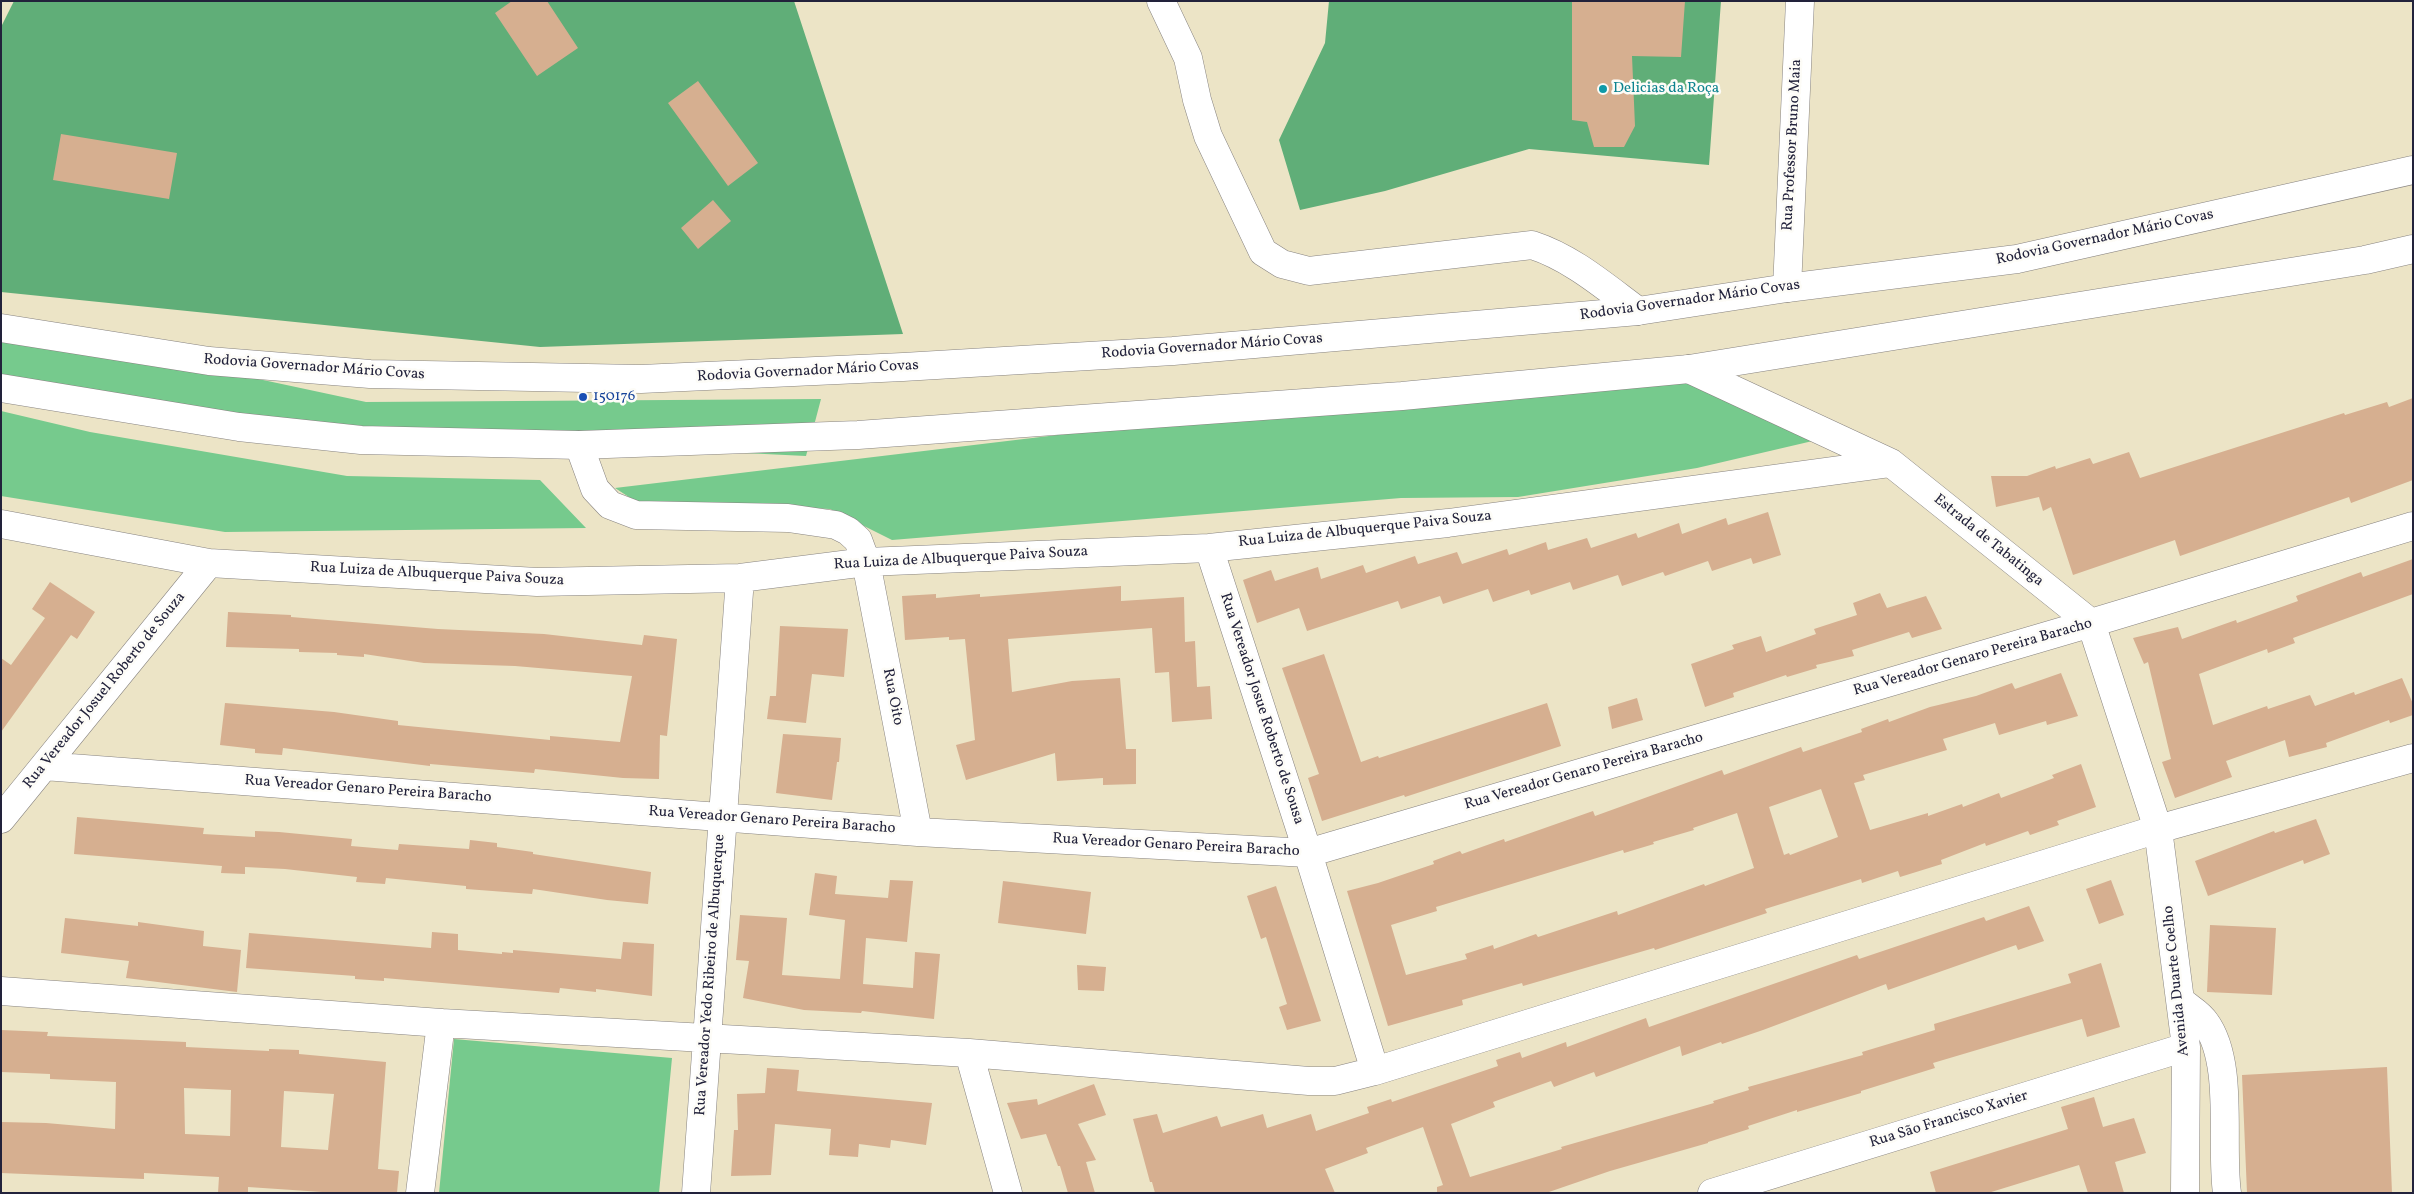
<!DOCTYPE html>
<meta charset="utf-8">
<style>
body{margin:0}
#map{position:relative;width:2414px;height:1194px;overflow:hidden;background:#ece4c6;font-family:Vollkorn,serif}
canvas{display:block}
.frame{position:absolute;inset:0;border:2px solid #22223b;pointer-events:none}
</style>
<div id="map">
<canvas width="2414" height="1194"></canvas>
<div class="frame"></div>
</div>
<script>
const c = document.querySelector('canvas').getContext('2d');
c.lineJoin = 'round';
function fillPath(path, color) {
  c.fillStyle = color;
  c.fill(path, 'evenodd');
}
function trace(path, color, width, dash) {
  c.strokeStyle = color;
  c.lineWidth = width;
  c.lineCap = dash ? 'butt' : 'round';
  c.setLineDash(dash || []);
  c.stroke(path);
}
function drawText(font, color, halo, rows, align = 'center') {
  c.font = font + ' Vollkorn,serif';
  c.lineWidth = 5;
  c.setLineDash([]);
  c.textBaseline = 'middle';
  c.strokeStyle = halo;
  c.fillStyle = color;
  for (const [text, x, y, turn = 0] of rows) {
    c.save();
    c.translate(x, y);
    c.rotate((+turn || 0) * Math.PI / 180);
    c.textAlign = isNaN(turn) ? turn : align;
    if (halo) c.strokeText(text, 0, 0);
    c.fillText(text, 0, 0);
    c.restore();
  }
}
fillPath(new Path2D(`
 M 1,324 L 366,402 L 821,399 L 806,456 L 579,445 L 361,440 L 1,383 Z
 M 1688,369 L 1834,436 L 1697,468 L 1518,497 L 1401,498 L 892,540 L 830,509 L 635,501 L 615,488 L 1366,398 Z
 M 1,411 L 90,432 L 347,476 L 540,480 L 586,528 L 225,532 L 1,496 Z
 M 454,1039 L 672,1058 L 659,1193 L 439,1193 Z`), '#76ca8d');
fillPath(new Path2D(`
 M 14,1 L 794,1 L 903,334 L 540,347 L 1,292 L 1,27 Z
 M 1329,1 L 1721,1 L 1709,165 L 1529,149 L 1385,191 L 1300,210 L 1279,140 L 1325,43 Z`), '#60ae78');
fillPath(new Path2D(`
 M 512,1 L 547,1 L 578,48 L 537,76 L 495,13 Z
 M 1572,1 L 1685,1 L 1681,57 L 1632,56 L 1635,126 L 1624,147 L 1594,147 L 1587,122 L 1572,120 Z
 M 698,81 L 758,163 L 728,186 L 668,103 Z
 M 61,134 L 177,153 L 169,199 L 53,180 Z
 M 713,200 L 731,221 L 698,249 L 681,228 Z
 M 2413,398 L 2413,480 L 2351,503 L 2349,497 L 2180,556 L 2175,540 L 2073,575 L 2051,507 L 2043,511 L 2039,497 L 1996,507 L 1991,476 L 2027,476 L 2055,466 L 2056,469 L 2090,458 L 2093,464 L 2129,452 L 2140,478 L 2344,413 L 2345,415 L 2387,402 L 2389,407 Z
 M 1768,512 L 1781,555 L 1753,564 L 1751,558 L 1712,571 L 1708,561 L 1665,576 L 1663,572 L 1622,586 L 1618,575 L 1573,590 L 1570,582 L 1531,595 L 1529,590 L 1493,602 L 1488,589 L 1443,604 L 1440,596 L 1401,609 L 1398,601 L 1307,631 L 1299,608 L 1257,623 L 1243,580 L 1271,570 L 1275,581 L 1318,567 L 1321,579 L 1363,565 L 1366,573 L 1415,556 L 1418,564 L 1457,552 L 1462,564 L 1507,549 L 1509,555 L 1546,542 L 1548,550 L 1587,538 L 1591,548 L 1636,533 L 1638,538 L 1679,523 L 1682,534 L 1726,518 L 1728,525 Z
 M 2413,559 L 2413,594 L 2293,638 L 2295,643 L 2268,653 L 2267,649 L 2199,674 L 2213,725 L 2267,706 L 2268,709 L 2310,695 L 2315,706 L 2354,692 L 2355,695 L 2402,678 L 2413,704 L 2413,715 L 2390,723 L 2389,720 L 2326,743 L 2327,747 L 2289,757 L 2285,740 L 2226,761 L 2232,777 L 2175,798 L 2162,762 L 2171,759 L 2148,662 L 2144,664 L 2133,638 L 2178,627 L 2182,639 L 2236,620 L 2237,623 L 2298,601 L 2296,596 L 2361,572 L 2363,577 Z
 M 50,582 L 95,612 L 77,639 L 71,635 L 1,732 L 1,658 L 11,665 L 45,618 L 32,609 Z
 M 1121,586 L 1121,601 L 1184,597 L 1185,642 L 1195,641 L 1197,687 L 1210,686 L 1212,719 L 1172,722 L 1169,672 L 1155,673 L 1152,628 L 1008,639 L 1012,692 L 1072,681 L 1120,678 L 1126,749 L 1136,749 L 1136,784 L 1103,785 L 1103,778 L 1057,781 L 1055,753 L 966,780 L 956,745 L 975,740 L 965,639 L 949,640 L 949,637 L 905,640 L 902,596 L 936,594 L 936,598 L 980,594 L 980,597 Z
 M 1880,593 L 1887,608 L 1926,596 L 1942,629 L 1912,638 L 1909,632 L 1852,650 L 1854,656 L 1816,665 L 1817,668 L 1787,677 L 1786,675 L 1733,693 L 1734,697 L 1705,707 L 1691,664 L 1734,649 L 1732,645 L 1761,636 L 1766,652 L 1816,634 L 1814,629 L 1857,615 L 1853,603 Z
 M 228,612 L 291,615 L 291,617 L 438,629 L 544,634 L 642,645 L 644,635 L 677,639 L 667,736 L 660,735 L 659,779 L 623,778 L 535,769 L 534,773 L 430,764 L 430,766 L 283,748 L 282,755 L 255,753 L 255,749 L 220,745 L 225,703 L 334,712 L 398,721 L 398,725 L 550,740 L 550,736 L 620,742 L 632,676 L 515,666 L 424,663 L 364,654 L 364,657 L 337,655 L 337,653 L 299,652 L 299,649 L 226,647 Z
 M 780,626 L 848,629 L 844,677 L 812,674 L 806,723 L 767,719 L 770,696 L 776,696 Z
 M 1324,654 L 1361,762 L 1378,756 L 1379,758 L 1547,703 L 1561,746 L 1405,797 L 1404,795 L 1322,821 L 1308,778 L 1319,774 L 1282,668 Z
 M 2061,673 L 2078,716 L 2047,725 L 2046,721 L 1999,735 L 1995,723 L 1943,739 L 1947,750 L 1863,775 L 1865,780 L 1854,783 L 1870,830 L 1928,813 L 1928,816 L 1962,804 L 1963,807 L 1999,793 L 2001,798 L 2054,778 L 2052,775 L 2081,764 L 2096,807 L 2057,821 L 2059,825 L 2030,835 L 2028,831 L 1986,846 L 1985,843 L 1941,860 L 1942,864 L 1900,877 L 1898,871 L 1862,883 L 1861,879 L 1765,909 L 1767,913 L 1655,950 L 1654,948 L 1523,986 L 1522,983 L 1462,1000 L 1463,1005 L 1388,1026 L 1347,891 L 1378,883 L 1434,864 L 1433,861 L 1460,851 L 1462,854 L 1504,839 L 1505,842 L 1593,811 L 1595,816 L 1722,770 L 1724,775 L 1801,747 L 1803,752 L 1862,732 L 1861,729 L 1888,719 L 1889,722 L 1930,707 L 1976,696 L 2012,683 L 2015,689 ZM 1821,789 L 1838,837 L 1790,855 L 1789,853 L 1784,855 L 1769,807 ZM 1737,813 L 1754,868 L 1705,886 L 1704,884 L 1618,915 L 1617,911 L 1538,937 L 1536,934 L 1494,949 L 1493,945 L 1465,954 L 1467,959 L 1406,975 L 1391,925 L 1437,911 L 1436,907 L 1623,850 L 1624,853 L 1654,844 L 1653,842 L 1694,830 L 1693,828 Z
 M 1637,698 L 1643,720 L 1612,729 L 1608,707 Z
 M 783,734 L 841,738 L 839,762 L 837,762 L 832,800 L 776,793 Z
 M 77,817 L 204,828 L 203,834 L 255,837 L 255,831 L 279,832 L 352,839 L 351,846 L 398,850 L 399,844 L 469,849 L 470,840 L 497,843 L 497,847 L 533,852 L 533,854 L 651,872 L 648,904 L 607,900 L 533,889 L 532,894 L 466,889 L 466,886 L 386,878 L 385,884 L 356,882 L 357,877 L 285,869 L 245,867 L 245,874 L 221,873 L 222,866 L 74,854 Z
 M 2316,819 L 2330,854 L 2304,864 L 2303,860 L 2208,896 L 2195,861 L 2274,831 L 2275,833 Z
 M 815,873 L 837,876 L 835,894 L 888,898 L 890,880 L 913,881 L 907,942 L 866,938 L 863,984 L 913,988 L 915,952 L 940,954 L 934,1019 L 862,1011 L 861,1013 L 804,1010 L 743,998 L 749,961 L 736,960 L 740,915 L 787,918 L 782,975 L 840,979 L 845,920 L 809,915 Z
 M 2111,880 L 2124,915 L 2099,924 L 2086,889 Z
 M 1003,881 L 1091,892 L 1086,934 L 998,923 Z
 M 1276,886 L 1321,1021 L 1287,1030 L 1279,1007 L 1287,1004 L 1266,937 L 1261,939 L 1247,896 Z
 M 2029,906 L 2044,941 L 2018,950 L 2016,945 L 1888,990 L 1886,984 L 1763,1030 L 1722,1044 L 1721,1042 L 1682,1056 L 1680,1046 L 1596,1077 L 1594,1072 L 1554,1087 L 1551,1081 L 1493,1102 L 1495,1107 L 1451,1124 L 1470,1177 L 1562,1149 L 1561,1147 L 1714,1103 L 1713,1101 L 1749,1090 L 1748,1087 L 1863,1055 L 1862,1052 L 1935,1030 L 1934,1024 L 2071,983 L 2068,974 L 2101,963 L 2120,1027 L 2087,1037 L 2082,1019 L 2024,1036 L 1933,1063 L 1935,1068 L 1861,1091 L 1861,1093 L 1797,1112 L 1797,1110 L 1748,1126 L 1749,1129 L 1708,1142 L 1708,1143 L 1610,1171 L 1546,1193 L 1437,1193 L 1437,1187 L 1443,1185 L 1423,1127 L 1366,1148 L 1368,1153 L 1325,1169 L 1335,1193 L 1155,1193 L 1152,1182 L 1150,1182 L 1133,1119 L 1157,1114 L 1163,1133 L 1217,1116 L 1221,1127 L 1263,1114 L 1267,1128 L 1311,1114 L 1316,1131 L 1369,1113 L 1367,1107 L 1391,1099 L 1392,1102 L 1498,1066 L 1496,1060 L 1520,1052 L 1522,1058 L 1566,1042 L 1567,1047 L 1646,1018 L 1649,1027 L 1857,955 L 1859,959 L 1984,917 L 1986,921 Z
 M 65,918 L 138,926 L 138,922 L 204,931 L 203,946 L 241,950 L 237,992 L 126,978 L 129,961 L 61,953 Z
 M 2210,925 L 2276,928 L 2272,995 L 2207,992 Z
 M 432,932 L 458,934 L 458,950 L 502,954 L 502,952 L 513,953 L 513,950 L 621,959 L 623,942 L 654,944 L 652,996 L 596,989 L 596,992 L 560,988 L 559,993 L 384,978 L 384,981 L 355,979 L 355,976 L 246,968 L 249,933 L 431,948 Z
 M 1077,965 L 1106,967 L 1104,991 L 1078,990 Z
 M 1,1030 L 48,1032 L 47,1036 L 186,1042 L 186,1047 L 269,1051 L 269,1049 L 299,1050 L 299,1054 L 386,1062 L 378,1169 L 399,1171 L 397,1193 L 337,1193 L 248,1187 L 248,1193 L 218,1193 L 219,1177 L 144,1173 L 144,1179 L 1,1173 L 1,1122 L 46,1123 L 115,1129 L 116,1082 L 50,1079 L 50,1074 L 1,1072 ZM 184,1088 L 231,1090 L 230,1136 L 185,1134 ZM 284,1091 L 334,1094 L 328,1150 L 281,1147 Z
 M 2387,1067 L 2392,1193 L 2247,1193 L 2242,1075 Z
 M 767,1068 L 799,1070 L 797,1091 L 932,1103 L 926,1145 L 891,1140 L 890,1148 L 859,1144 L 858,1157 L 829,1155 L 831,1129 L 775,1124 L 771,1175 L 731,1176 L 734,1130 L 738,1130 L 737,1094 L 765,1093 Z
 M 1094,1084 L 1106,1115 L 1078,1124 L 1096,1160 L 1086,1162 L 1095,1193 L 1068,1193 L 1060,1166 L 1058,1166 L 1046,1134 L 1021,1139 L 1007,1103 L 1037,1099 L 1038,1105 Z
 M 2094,1097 L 2103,1127 L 2134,1118 L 2146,1153 L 2115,1162 L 2124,1193 L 2088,1193 L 2079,1165 L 1988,1193 L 1936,1193 L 1930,1172 L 2068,1129 L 2061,1107 Z`), '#d6af90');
const minor = new Path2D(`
 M 1161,1 L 1188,58 L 1197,100 L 1208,136 L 1263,252 L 1282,264 L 1309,271 L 1532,245 C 1572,258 1604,286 1638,311
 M 1787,288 L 1800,1
 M 1689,369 L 1891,463 L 2091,623 L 2158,829 L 2186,1047 L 2185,1193
 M 579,445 L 595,489 L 610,505 L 636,515 L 788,518 L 836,525 L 848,531 L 858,540 L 866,562 L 918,832
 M 1,524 L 209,563 L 537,582 L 740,578 L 866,562 L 1209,548 L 1448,523 L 1891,463
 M 1209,548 L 1308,853 L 1375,1071
 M 44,766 L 918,832 L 1308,853 L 2091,623 L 2413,526
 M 1,819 L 209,563
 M 1,991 L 441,1023 L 969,1053 L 1309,1081 L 1335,1081 L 1375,1071 L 2158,829 L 2413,758
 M 2182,1002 C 2189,1008 2200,1014 2205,1022 C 2235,1062 2220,1144 2227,1193
 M 969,1053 L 1008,1193
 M 420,1193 L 441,1023
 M 696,1193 L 740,578
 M 1712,1193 L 2186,1047`);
const trunk = new Path2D(`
 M 1,328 L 209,361 L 370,374 L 641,379 L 903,367 L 1173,351 L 1638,311 L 1787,288 L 2017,259 L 2413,170
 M 1,388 L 239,427 L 361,440 L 579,445 L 858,435 L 1402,396 L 1689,369 L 2365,260 L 2413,249`);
trace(minor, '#878380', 29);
trace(trunk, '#878380', 29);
trace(minor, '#fff', 28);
trace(trunk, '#fff', 28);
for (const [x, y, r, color] of [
 [1603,89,5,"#0f9aa8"],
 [583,397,5,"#1a4fb4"]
]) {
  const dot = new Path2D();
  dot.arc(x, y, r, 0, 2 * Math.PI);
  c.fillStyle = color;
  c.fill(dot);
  trace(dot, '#fdfcf7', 2);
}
drawText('15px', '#0d838f', '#fdfcf7', [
 ["Delicias da Roça",1613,89]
], 'left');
drawText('15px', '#22223b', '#fdfcf7', [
 ["Rua Professor Bruno Maia",1793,145,-87],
 ["Rodovia Governador Mário Covas",2105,238,-12],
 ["Rodovia Governador Mário Covas",1690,301,-8],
 ["Rodovia Governador Mário Covas",1212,347,-4],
 ["Rodovia Governador Mário Covas",314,368,4],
 ["Rodovia Governador Mário Covas",808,372,-3],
 ["Rua Luiza de Albuquerque Paiva Souza",1365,530,-6],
 ["Estrada de Tabatinga",1988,541,39],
 ["Rua Luiza de Albuquerque Paiva Souza",961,559,-3],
 ["Rua Luiza de Albuquerque Paiva Souza",437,575,3],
 ["Rua Vereador Genaro Pereira Baracho",1973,658,-16],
 ["Rua Vereador Josuel Roberto de Souza",105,691,-51],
 ["Rua Oito",892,697,79],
 ["Rua Vereador Josue Roberto de Sousa",1261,709,72],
 ["Rua Vereador Genaro Pereira Baracho",1584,772,-16],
 ["Rua Vereador Genaro Pereira Baracho",368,790,4],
 ["Rua Vereador Genaro Pereira Baracho",772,821,4],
 ["Rua Vereador Genaro Pereira Baracho",1176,846,3],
 ["Rua Vereador Yedo Ribeiro de Albuquerque",711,975,-86],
 ["Avenida Duarte Coelho",2177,981,-96],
 ["Rua São Francisco Xavier",1949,1120,-17]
]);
drawText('15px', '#164399', '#fdfcf7', [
 ["150176",593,397]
], 'left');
</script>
